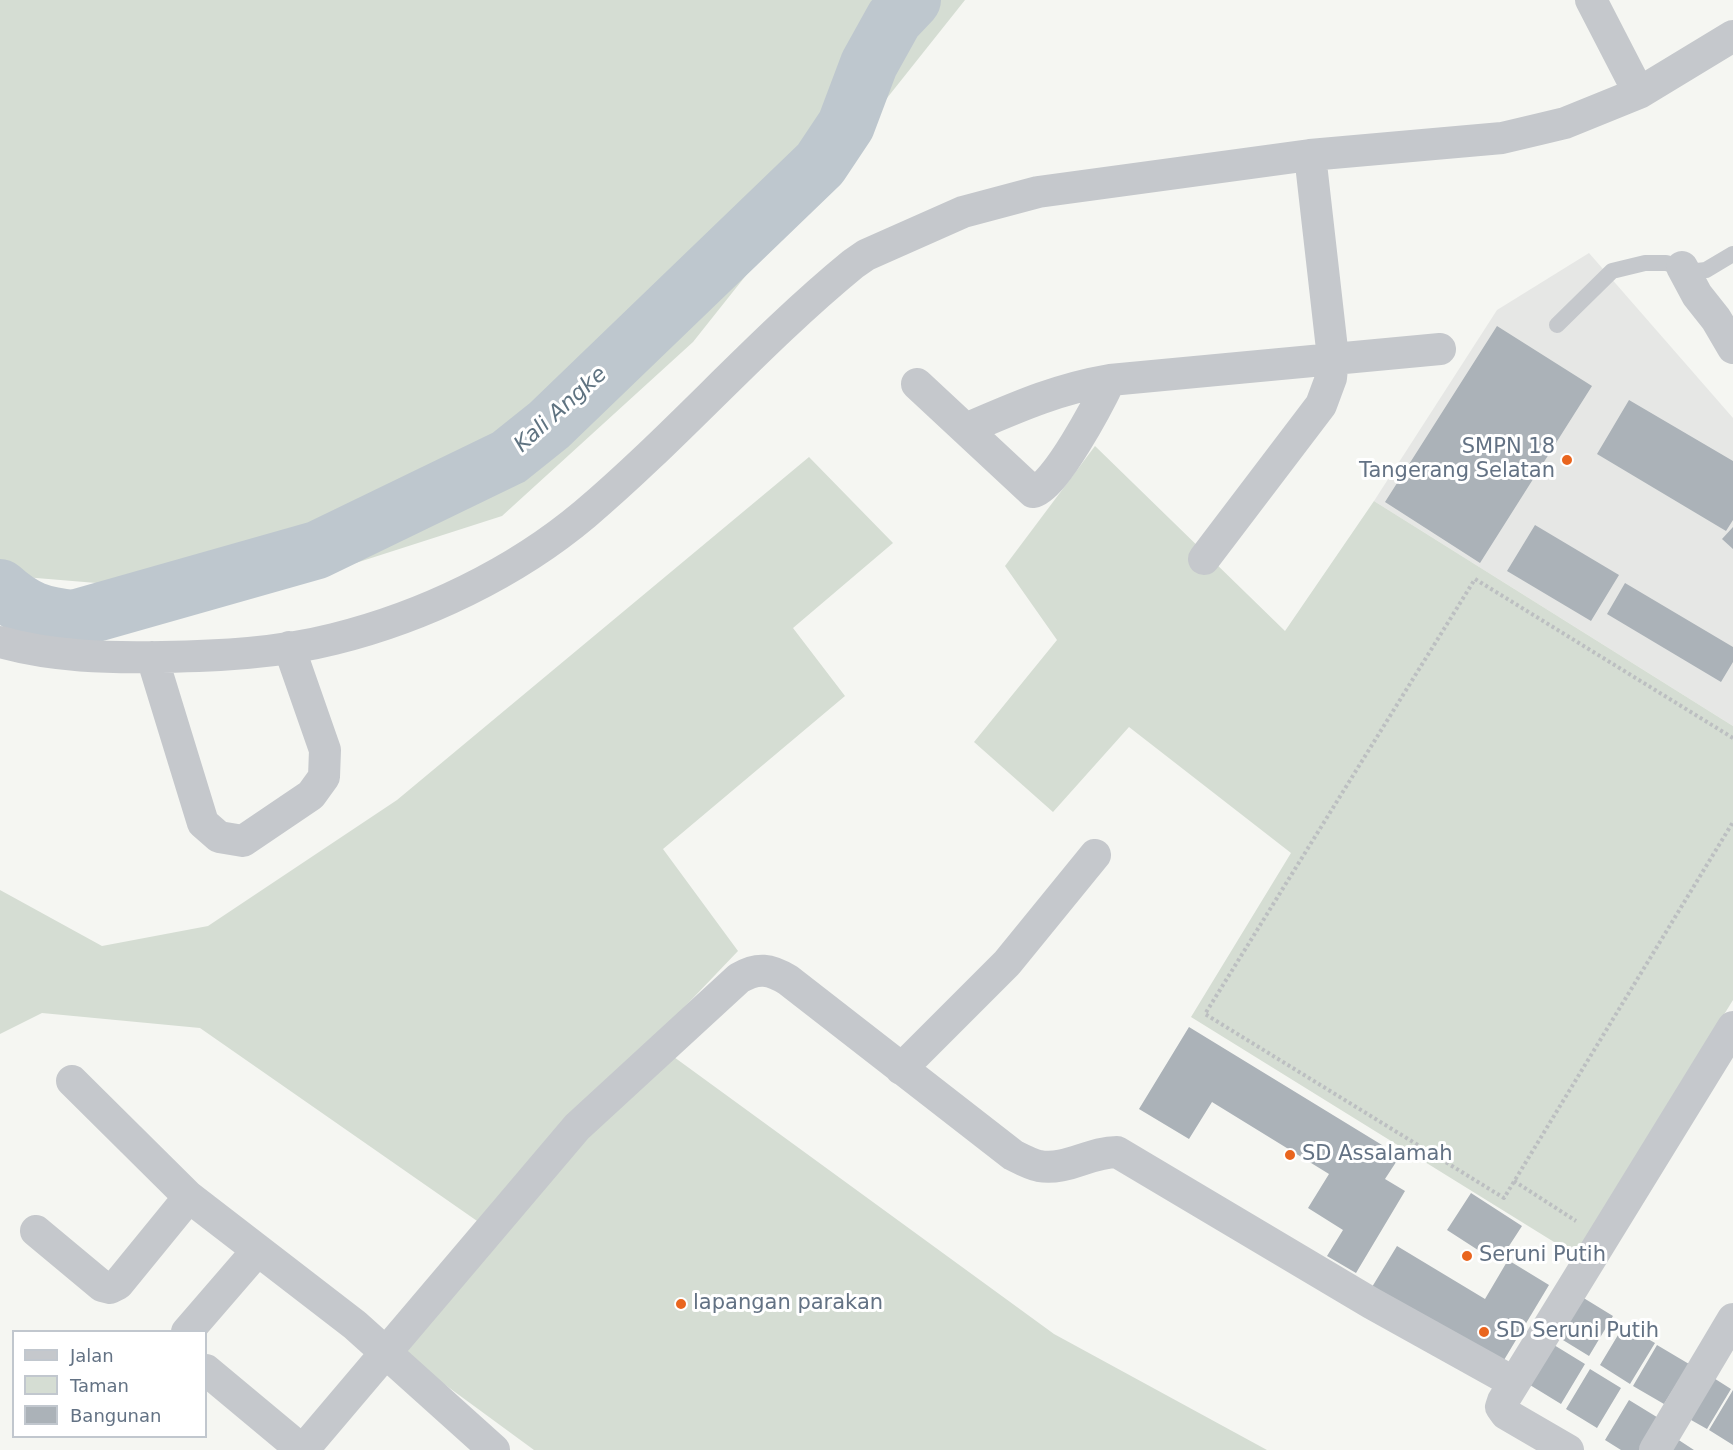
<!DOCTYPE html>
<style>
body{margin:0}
#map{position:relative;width:1733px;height:1450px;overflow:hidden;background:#f5f6f2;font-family:"DejaVu Sans",sans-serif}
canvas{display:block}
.legend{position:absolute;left:12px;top:1330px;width:195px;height:108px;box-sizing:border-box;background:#fff;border:2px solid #c1c7ce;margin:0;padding:8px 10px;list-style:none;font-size:18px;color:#637284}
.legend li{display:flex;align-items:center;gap:12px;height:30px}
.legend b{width:30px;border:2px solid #c1c7ce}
</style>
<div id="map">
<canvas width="1733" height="1450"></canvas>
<ul class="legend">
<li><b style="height:8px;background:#c5c8cc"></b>Jalan</li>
<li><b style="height:16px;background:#d5ddd3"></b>Taman</li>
<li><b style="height:16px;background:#abb2b8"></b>Bangunan</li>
</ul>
</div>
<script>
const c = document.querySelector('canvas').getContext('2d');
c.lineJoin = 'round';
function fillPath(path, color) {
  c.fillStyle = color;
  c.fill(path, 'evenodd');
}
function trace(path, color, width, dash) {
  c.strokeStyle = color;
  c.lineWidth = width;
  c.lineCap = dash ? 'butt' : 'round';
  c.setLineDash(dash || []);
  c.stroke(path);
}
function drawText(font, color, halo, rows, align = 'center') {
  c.font = font + ' "DejaVu Sans",sans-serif';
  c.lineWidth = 6;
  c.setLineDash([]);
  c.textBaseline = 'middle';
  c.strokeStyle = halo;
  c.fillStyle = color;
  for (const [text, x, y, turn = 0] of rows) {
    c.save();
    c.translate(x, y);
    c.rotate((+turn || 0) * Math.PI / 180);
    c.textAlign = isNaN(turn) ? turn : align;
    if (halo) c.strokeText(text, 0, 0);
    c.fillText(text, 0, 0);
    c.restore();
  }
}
fillPath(new Path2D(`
 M 1589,253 L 1733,418 L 1733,726 L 1374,501 L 1497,310 Z`), '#e6e7e5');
fillPath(new Path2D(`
 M 0,0 L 965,0 L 693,342 L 502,516 L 253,596 L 0,575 Z
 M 1095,446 L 1285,631 L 1374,501 L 1733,726 L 1733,1000 L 1575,1255 L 1191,1017 L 1291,853 L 1129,727 L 1053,812 L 974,742 L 1057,640 L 1005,566 Z
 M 809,457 L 893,543 L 793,628 L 845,696 L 663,849 L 738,951 L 652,1041 L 1054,1334 L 1267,1450 L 534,1450 L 399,1351 L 480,1223 L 200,1028 L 42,1013 L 0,1034 L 0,890 L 102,946 L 208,926 L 397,800 Z`), '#d5ddd3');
trace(new Path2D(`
 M 0,588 C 24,610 42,616 74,619 L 317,550 L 509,457 L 549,425 L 820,164 L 846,125 L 869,64 L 894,19 L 912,0`), '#bec7ce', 58);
fillPath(new Path2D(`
 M 1497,326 L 1592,386 L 1480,563 L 1385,502 Z
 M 1629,400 L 1733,461 L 1733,520 L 1726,531 L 1597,454 Z
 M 1535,525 L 1619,575 L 1591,621 L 1507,571 Z
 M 1733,527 L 1733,549 L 1722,539 Z
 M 1625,583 L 1733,647 L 1733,662 L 1721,682 L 1607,614 Z
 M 1189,1027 L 1400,1156 L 1385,1179 L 1405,1191 L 1356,1273 L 1327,1256 L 1343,1230 L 1308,1208 L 1329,1174 L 1212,1102 L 1189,1139 L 1139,1109 Z
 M 1471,1193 L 1522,1226 L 1498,1263 L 1447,1230 Z
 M 1397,1246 L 1485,1299 L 1508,1260 L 1549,1285 L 1501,1365 L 1372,1287 Z
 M 1582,1297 L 1613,1316 L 1589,1356 L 1558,1337 Z
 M 1624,1325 L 1655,1343 L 1630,1384 L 1600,1365 Z
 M 1554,1345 L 1585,1364 L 1561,1404 L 1530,1385 Z
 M 1657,1345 L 1689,1364 L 1664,1404 L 1633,1386 Z
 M 1590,1369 L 1621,1388 L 1597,1428 L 1566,1409 Z
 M 1709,1375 L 1731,1389 L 1707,1429 L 1684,1416 Z
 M 1733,1390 L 1733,1445 L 1709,1430 Z
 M 1629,1400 L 1660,1419 L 1642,1450 L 1621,1450 L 1605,1440 Z
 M 1671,1435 L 1694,1450 L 1662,1450 Z`), '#abb2b8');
trace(new Path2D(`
 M 1733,738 L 1475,579 L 1205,1014 L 1504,1198 L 1733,822
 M 1514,1181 L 1576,1221`), '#bcbfc1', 4, [3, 3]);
trace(new Path2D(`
 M 1557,325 L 1612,271 L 1645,263 L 1666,263 L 1697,271 L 1706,270 L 1733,254`), '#c5c8cc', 16);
trace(new Path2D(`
 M 1591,0 L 1639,93
 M 1682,267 L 1697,295 L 1716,319 L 1733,348
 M 917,384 L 1033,492 C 1055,488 1100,401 1110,380
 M 968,428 C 1017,407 1057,389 1110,380 L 1440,349
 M 1204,559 L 1321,405 L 1331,378 L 1333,358 L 1310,155
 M 0,642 C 53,657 108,658 162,657 C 219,656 279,653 334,639 C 423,617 515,573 585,514 C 678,435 759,341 853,264 L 866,255 L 963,212 L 1038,192 L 1310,155 L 1502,138 L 1540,129 L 1565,123 L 1639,93 L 1733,36
 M 152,657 L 203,823 L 219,837 L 243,841 L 311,795 L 324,777 L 325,750 L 289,647
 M 901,1069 L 1007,963 L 1095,855
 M 72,1081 L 189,1197 L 355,1325 L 494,1450
 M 36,1231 L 102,1286 L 110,1288 L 118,1284 L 189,1197
 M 187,1332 L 257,1251
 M 206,1370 L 302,1450
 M 303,1450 L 577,1127 L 739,978 C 758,967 770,969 788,980 L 1013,1155 C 1021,1159 1030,1164 1039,1166 C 1066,1171 1090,1152 1117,1152 L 1371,1303 L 1513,1382
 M 1568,1450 L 1506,1414 L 1501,1407 L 1503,1401 L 1733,1027
 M 1655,1450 L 1733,1319`), '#c5c8cc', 32);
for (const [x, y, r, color] of [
 [1567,460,6,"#e9651e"],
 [1290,1155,6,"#e9651e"],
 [1467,1256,6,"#e9651e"],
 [681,1304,6,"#e9651e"],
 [1484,1332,6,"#e9651e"]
]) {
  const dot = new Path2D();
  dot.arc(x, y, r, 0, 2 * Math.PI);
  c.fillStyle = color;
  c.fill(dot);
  trace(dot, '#fff', 2);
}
drawText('21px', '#637284', '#fff', [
 ["SMPN 18",1555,448,"right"],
 ["Tangerang Selatan",1555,472,"right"],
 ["SD Assalamah",1302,1155],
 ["Seruni Putih",1479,1256],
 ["lapangan parakan",693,1304],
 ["SD Seruni Putih",1496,1332]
], 'left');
drawText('italic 22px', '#5f7381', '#fff', [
 ["Kali Angke",561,410,-42]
]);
</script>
